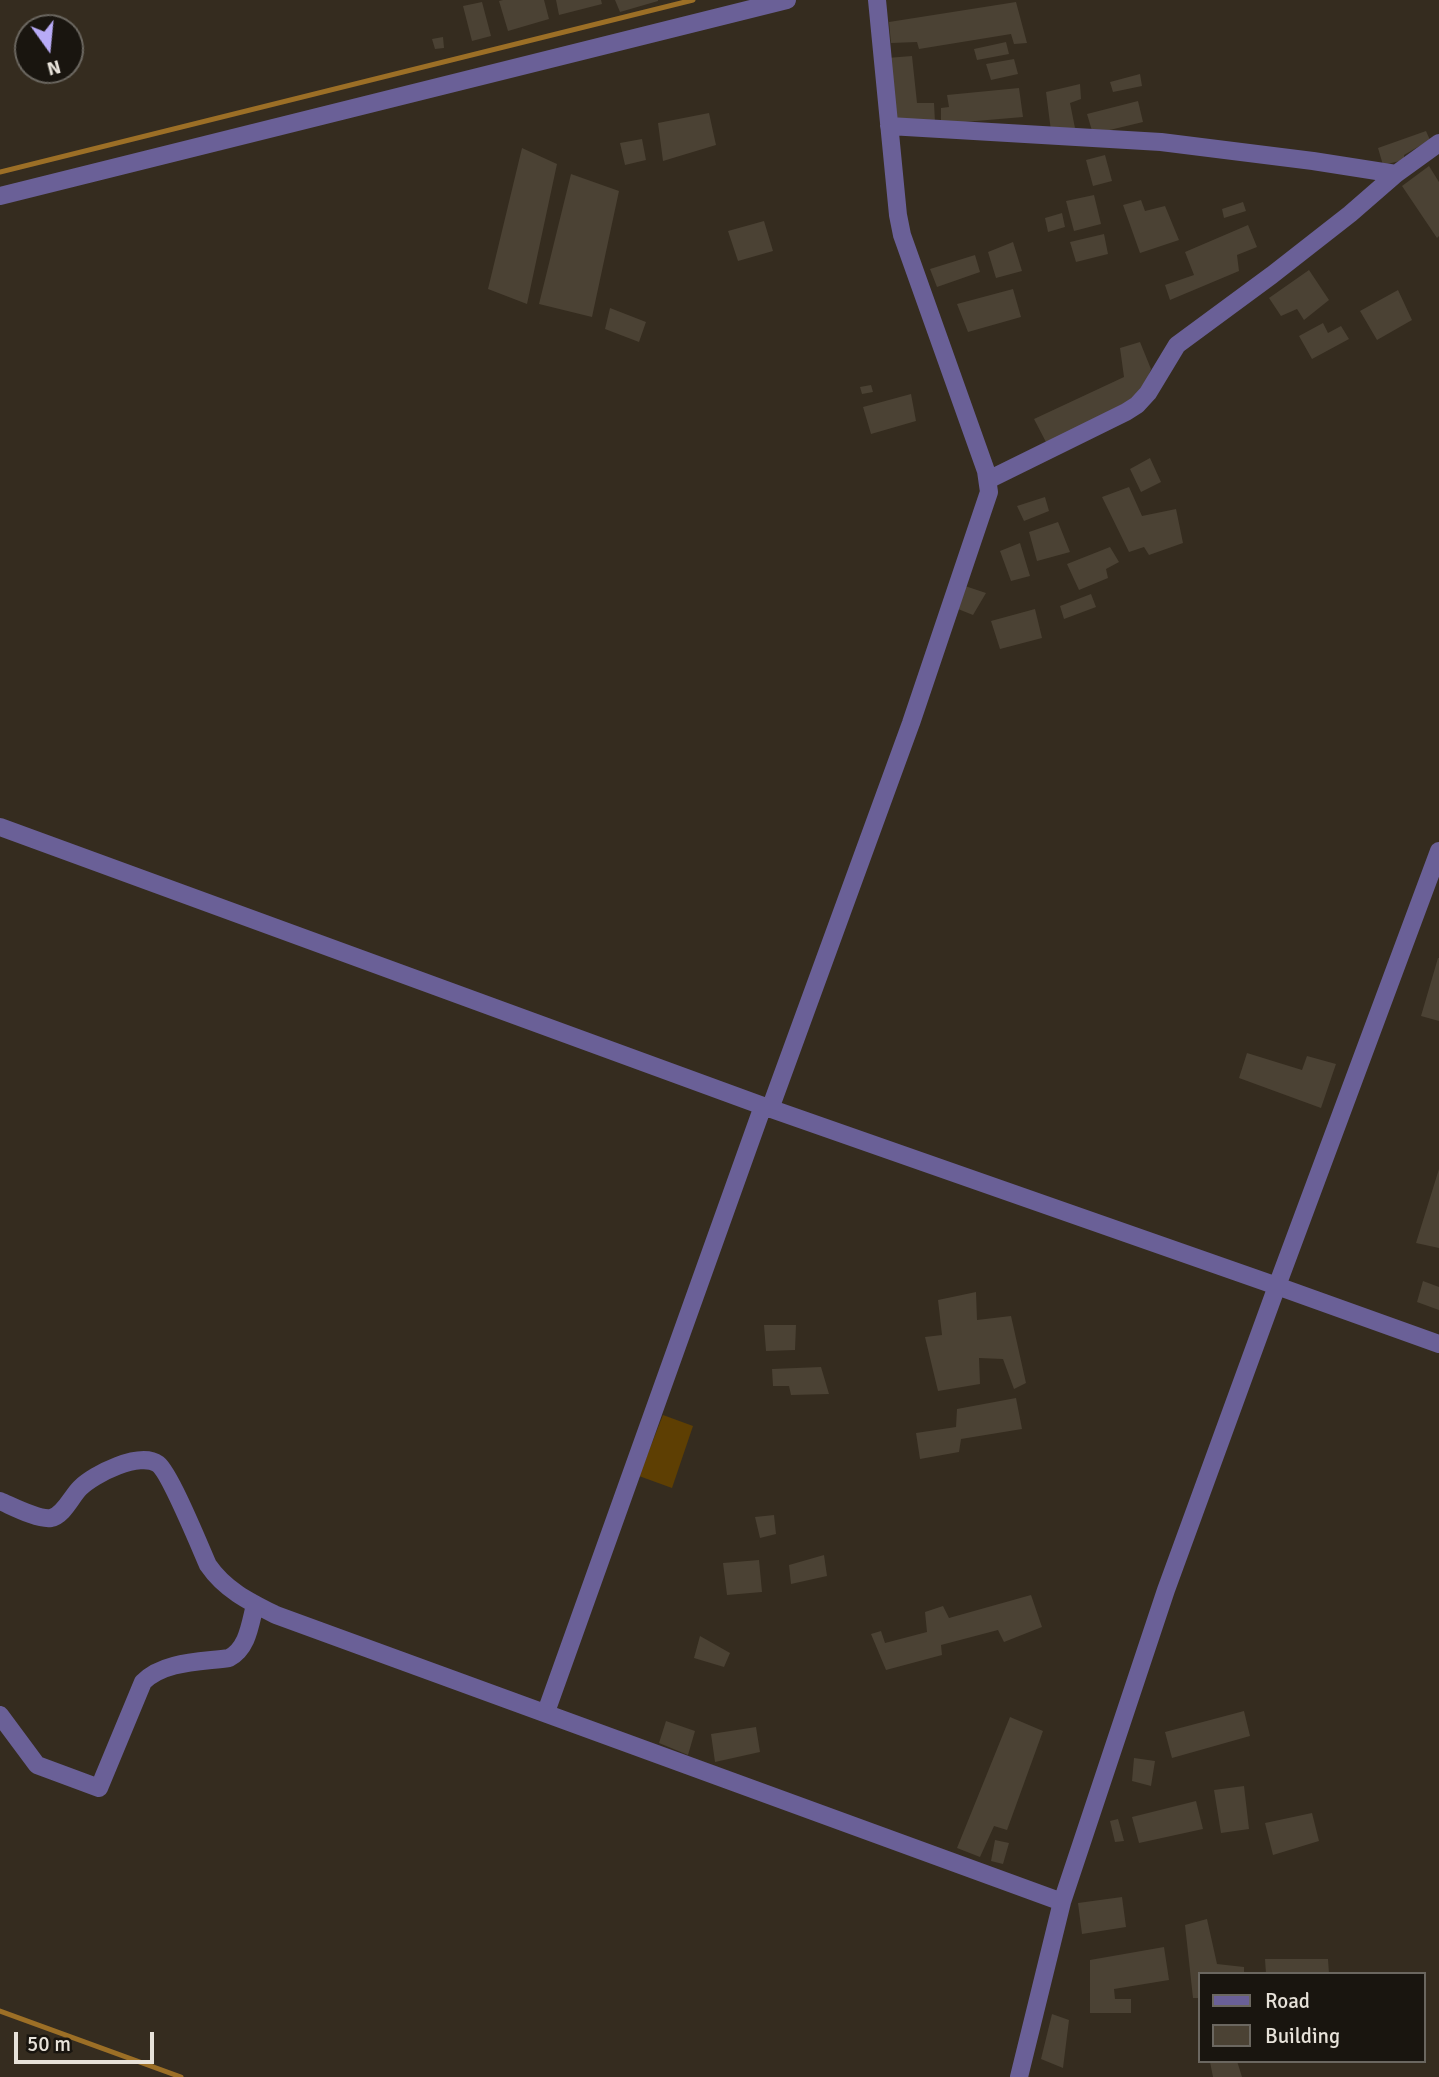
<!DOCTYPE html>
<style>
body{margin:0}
#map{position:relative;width:1439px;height:2077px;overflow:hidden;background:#352c1f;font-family:Signika,sans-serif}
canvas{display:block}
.legend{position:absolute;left:1198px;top:1972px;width:228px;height:91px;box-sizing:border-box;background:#19150f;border:2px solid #6b6760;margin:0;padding:9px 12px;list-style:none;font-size:21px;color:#e7e2d9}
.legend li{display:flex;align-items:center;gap:14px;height:35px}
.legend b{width:35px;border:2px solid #6b6760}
.north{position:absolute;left:14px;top:14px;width:70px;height:70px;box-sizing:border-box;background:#19150f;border:2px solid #6b6760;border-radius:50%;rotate:165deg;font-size:19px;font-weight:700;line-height:28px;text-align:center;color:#e7e2d9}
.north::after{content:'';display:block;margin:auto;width:24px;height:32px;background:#b8abf7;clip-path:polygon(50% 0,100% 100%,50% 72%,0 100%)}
.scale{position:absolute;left:14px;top:2032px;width:140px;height:32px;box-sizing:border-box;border:4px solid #e7e2d9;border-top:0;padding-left:9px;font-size:21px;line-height:24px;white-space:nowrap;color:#e7e2d9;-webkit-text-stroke:5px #19150f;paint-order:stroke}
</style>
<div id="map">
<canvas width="1439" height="2077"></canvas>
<ul class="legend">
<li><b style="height:9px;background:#6a6097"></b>Road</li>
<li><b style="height:19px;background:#4b4234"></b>Building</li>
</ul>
<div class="north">N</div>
<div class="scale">50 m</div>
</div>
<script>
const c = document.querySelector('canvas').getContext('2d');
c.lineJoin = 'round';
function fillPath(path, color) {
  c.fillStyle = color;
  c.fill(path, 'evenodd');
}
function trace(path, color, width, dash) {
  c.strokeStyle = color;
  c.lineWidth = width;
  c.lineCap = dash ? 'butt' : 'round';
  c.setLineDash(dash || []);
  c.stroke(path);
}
fillPath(new Path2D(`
 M 663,1415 L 693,1426 L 672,1488 L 639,1476 Z`), '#5e3f03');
trace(new Path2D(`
 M 0,172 L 693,0
 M 0,2011 L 181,2077`), '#9c6f26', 5);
fillPath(new Path2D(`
 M 503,0 L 544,0 L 549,19 L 508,31 L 499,1 Z
 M 556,0 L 601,0 L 602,4 L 559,15 Z
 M 615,0 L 658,0 L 658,1 L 620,12 Z
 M 482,2 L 491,36 L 472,41 L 463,6 Z
 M 1016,2 L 1027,43 L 1014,44 L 1011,34 L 919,49 L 917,42 L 891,43 L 889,22 Z
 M 443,37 L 444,48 L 435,49 L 432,39 Z
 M 1006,42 L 1009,54 L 977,60 L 974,49 Z
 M 912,56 L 917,103 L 934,103 L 935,122 L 895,122 L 887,58 Z
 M 1014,59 L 1018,74 L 991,80 L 986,64 Z
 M 1140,74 L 1142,86 L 1113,92 L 1110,82 Z
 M 1080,84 L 1081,99 L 1070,103 L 1075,128 L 1051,131 L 1046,92 Z
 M 1019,88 L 1023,117 L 941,124 L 941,108 L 949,107 L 947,95 Z
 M 1138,101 L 1143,122 L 1093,134 L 1087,114 Z
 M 709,113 L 716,145 L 663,161 L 658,123 Z
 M 1426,131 L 1430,140 L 1404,155 L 1404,160 L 1383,165 L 1378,148 Z
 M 642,139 L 646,160 L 625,165 L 620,143 Z
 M 522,148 L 557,164 L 527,304 L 488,289 Z
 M 1105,155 L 1112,181 L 1093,186 L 1086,160 Z
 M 1429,166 L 1439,182 L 1439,236 L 1437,238 L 1402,186 Z
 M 571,174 L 619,191 L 592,317 L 539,304 Z
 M 1094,195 L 1101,224 L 1074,231 L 1066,201 Z
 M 1141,200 L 1145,211 L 1165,206 L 1179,240 L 1140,253 L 1123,205 Z
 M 1243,202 L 1246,211 L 1224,218 L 1222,209 Z
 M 1062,213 L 1065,227 L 1048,232 L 1045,218 Z
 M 764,221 L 773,251 L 738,261 L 728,231 Z
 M 1248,225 L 1257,247 L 1237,255 L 1239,271 L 1170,300 L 1165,285 L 1194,275 L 1185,252 Z
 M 1104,234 L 1108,254 L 1076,262 L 1070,242 Z
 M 1013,242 L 1022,271 L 996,278 L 988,252 Z
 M 975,255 L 980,272 L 937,287 L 930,269 Z
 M 1309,270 L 1329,300 L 1304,320 L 1297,309 L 1281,316 L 1269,298 Z
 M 1013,289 L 1021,317 L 968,332 L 957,304 Z
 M 1398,290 L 1412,320 L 1377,340 L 1360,311 Z
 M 610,308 L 646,322 L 639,342 L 605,329 Z
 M 1323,323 L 1328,333 L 1341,326 L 1349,339 L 1312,359 L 1299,336 Z
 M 1140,342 L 1151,369 L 1140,398 L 1047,444 L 1034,419 L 1124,377 L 1120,348 Z
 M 871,385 L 873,392 L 862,394 L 860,387 Z
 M 911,394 L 916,421 L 871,434 L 863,407 Z
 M 1150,458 L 1161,482 L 1141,492 L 1130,469 Z
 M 1129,487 L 1142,516 L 1176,509 L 1183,543 L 1149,555 L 1144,547 L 1129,552 L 1102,497 Z
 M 1045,497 L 1049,511 L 1024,521 L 1017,506 Z
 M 1058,522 L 1070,552 L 1037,561 L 1029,532 Z
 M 1020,543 L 1030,576 L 1011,581 L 1000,551 Z
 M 1110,547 L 1119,562 L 1106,569 L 1108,578 L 1079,590 L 1067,564 Z
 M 965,586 L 986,593 L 973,615 L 958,609 Z
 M 1091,594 L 1096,607 L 1064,619 L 1060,606 Z
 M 1035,609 L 1042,638 L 1000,649 L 991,621 Z
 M 1438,958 L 1439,958 L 1439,1021 L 1421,1016 Z
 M 1247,1053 L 1302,1070 L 1307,1056 L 1336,1064 L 1321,1108 L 1239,1078 Z
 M 1439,1169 L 1439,1248 L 1416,1243 Z
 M 1423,1281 L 1439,1287 L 1439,1310 L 1417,1302 Z
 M 976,1292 L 977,1320 L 1011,1316 L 1026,1383 L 1014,1389 L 1003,1359 L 979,1358 L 980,1384 L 938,1391 L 925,1337 L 942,1335 L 938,1300 Z
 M 764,1325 L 796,1325 L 795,1350 L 766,1351 Z
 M 821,1367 L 829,1394 L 791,1395 L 789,1386 L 773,1386 L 772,1369 Z
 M 1016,1398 L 1022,1429 L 961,1439 L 959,1452 L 920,1459 L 916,1433 L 956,1427 L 957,1409 Z
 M 774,1515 L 776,1534 L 760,1538 L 755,1517 Z
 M 824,1555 L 827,1576 L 791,1584 L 789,1565 Z
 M 759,1560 L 762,1592 L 727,1595 L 723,1563 Z
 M 1031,1595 L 1042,1627 L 1004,1642 L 998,1630 L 941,1645 L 942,1655 L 886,1670 L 871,1634 L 881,1631 L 885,1643 L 927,1632 L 925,1612 L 943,1606 L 949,1618 Z
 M 700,1636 L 730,1653 L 724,1667 L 694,1658 Z
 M 1244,1711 L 1250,1736 L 1172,1758 L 1165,1732 Z
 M 1010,1717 L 1043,1731 L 1007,1830 L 994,1826 L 980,1857 L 957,1848 Z
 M 666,1721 L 695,1731 L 688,1755 L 659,1743 Z
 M 756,1727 L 760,1752 L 715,1762 L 711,1734 Z
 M 1134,1758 L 1155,1761 L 1151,1786 L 1132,1781 Z
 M 1244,1786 L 1249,1829 L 1221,1833 L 1214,1790 Z
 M 1196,1801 L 1203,1829 L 1139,1843 L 1132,1817 Z
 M 1312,1813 L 1319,1841 L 1273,1855 L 1265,1823 Z
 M 1118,1819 L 1124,1841 L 1115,1842 L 1110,1821 Z
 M 995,1840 L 1009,1843 L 1003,1864 L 991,1861 Z
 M 1122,1897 L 1126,1927 L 1082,1934 L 1078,1903 Z
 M 1207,1919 L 1217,1964 L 1244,1967 L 1244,1974 L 1199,1974 L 1199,1998 L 1193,1998 L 1185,1925 Z
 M 1164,1947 L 1169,1980 L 1114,1989 L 1115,1999 L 1131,1999 L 1131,2013 L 1090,2013 L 1090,1960 Z
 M 1265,1959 L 1328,1959 L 1329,1974 L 1266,1974 Z
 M 1052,2014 L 1069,2020 L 1063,2068 L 1041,2059 Z
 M 1215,2061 L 1237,2061 L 1242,2077 L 1213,2077 L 1210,2062 Z`), '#4b4234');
trace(new Path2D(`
 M 889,126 L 1161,142 L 1313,161 L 1396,174
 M 0,196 L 787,0
 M 988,480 L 1126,412 L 1137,405 L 1148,393 L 1177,345 L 1272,275 L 1350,214 L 1396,174 L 1439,143
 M 0,827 L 763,1106 L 1277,1286 L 1439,1344
 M 770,1109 L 911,723 L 989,492 L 986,471 L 902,235 L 898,215 L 877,0
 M 0,1501 C 12,1506 38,1520 51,1518 C 64,1515 71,1497 80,1488 C 94,1474 140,1451 158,1464 C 170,1473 200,1547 208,1565 C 225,1590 250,1602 276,1615 L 1062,1902
 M 546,1712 L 763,1106
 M 0,1715 L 37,1765 L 99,1788 L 143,1682 C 164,1661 201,1662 229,1658 C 248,1648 250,1624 255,1605
 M 1019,2077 L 1062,1902 L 1166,1590 L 1277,1286 L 1439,851`), '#6a6097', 18);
</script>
